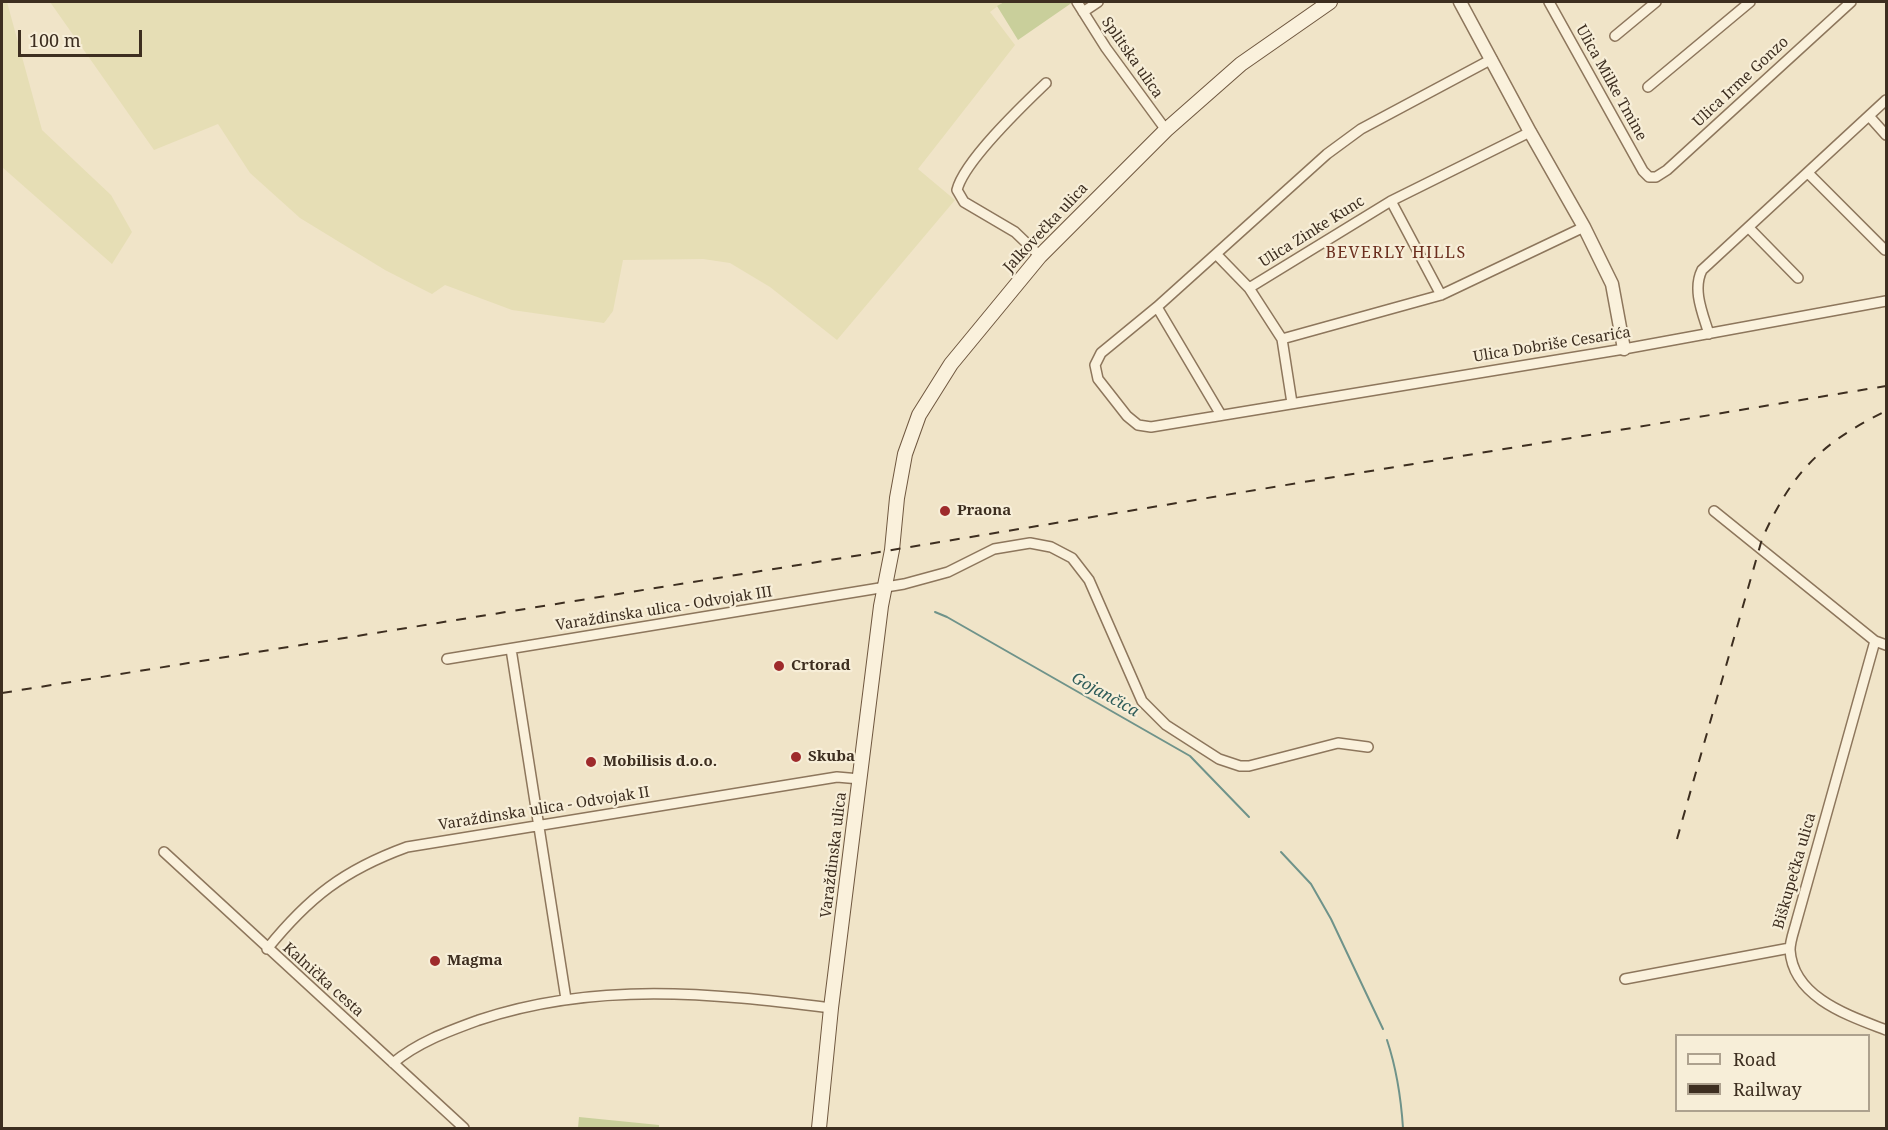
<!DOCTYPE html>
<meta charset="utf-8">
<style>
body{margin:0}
#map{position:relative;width:1888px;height:1130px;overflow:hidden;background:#f0e4c8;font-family:"Noto Serif",serif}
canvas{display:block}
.frame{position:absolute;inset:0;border:3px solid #3d2e20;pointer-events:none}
.legend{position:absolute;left:1675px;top:1034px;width:195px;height:78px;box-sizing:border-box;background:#f7eed8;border:2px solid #ada18e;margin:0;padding:8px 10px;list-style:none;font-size:18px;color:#3d2e20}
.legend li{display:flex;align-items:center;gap:12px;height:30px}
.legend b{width:30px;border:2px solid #ada18e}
.scale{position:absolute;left:18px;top:30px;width:124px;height:27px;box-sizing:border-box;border:3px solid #3d2e20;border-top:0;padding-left:8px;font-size:18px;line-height:21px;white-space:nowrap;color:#3d2e20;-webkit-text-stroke:4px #f7eed8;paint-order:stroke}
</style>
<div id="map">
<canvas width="1888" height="1130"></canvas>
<div class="frame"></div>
<ul class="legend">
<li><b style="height:8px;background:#faf1dc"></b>Road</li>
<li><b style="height:8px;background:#3d2e20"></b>Railway</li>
</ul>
<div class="scale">100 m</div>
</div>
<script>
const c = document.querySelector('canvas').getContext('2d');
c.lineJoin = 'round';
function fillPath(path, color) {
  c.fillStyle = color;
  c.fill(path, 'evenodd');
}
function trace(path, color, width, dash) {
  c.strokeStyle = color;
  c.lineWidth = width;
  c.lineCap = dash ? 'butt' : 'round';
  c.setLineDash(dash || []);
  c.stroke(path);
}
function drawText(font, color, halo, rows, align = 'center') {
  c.font = font + ' "Noto Serif",serif';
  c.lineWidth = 4.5;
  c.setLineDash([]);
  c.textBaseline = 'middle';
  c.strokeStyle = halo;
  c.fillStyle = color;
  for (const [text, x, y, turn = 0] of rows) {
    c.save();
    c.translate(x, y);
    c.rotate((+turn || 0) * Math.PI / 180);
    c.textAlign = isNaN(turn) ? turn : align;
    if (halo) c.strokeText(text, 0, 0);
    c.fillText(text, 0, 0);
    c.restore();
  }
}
fillPath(new Path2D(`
 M 2,2 L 7,2 L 42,130 L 111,195 L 132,232 L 112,264 L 2,167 Z
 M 50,2 L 1003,2 L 990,12 L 1015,45 L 918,169 L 955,200 L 837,340 L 770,287 L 730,263 L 703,259 L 623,260 L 613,311 L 604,323 L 512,310 L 445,285 L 432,294 L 385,270 L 300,218 L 250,173 L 218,124 L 154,150 Z`), '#e6deb5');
fillPath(new Path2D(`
 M 1004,2 L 1073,2 L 1018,40 L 997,6 Z
 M 579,1117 L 659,1125 L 659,1128 L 578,1128 Z`), '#c9cf9b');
trace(new Path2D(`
 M 935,612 L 947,617 L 1190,756 L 1249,817
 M 1281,852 L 1311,884 L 1331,919 L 1383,1029
 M 1387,1040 C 1397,1070 1401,1098 1403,1128`), '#6f938a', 2);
const minor = new Path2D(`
 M 1077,2 L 1106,48 L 1166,130
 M 1549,2 L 1643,171 L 1649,177 L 1656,177 L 1667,170 L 1851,2
 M 1083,12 L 1098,2
 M 1615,36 L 1656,2
 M 1492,59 L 1361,129 L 1327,154 L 1157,307 L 1101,353 L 1095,365 L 1098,379 L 1127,416 L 1138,425 L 1151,427 L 1624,349 L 1886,301
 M 1648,87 L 1750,2
 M 1869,116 L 1886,135
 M 1808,173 L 1885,250
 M 1391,201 L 1441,295
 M 1749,228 L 1798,278
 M 1216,254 L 1249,288 L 1282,339 L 1292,403
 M 1040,256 L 1015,232 L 964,202 L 957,190 C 964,161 1023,105 1046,83
 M 1249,288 L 1391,201 L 1530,132
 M 1157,307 L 1221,415
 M 1709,334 C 1703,314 1692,290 1702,270 L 1886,100
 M 1282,339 L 1441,295 L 1584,227
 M 1714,511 L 1875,641 L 1886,645
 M 1875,641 L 1796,923 C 1794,931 1790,941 1790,950 C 1793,998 1850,1016 1886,1030
 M 511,649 L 566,999
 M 447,659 L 904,584 L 948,572 L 994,549 L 1030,543 L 1051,547 L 1072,558 L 1089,580 L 1142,701 L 1166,725 L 1219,759 L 1240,766 L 1249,766 L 1338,743 L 1368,747
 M 164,852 L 464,1128
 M 267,949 C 309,897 344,870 407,847 L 837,777 L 860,779
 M 1625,979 L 1790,948
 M 393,1063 C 418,1042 449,1031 479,1020 C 596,981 711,993 831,1008`);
const tertiary = new Path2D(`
 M 1460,2 L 1530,132 L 1584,227 L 1612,284 L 1624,349`);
const secondary = new Path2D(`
 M 819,1128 L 831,1008 L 881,606 L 892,550 L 897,498 L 905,454 L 919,415 L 951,364 L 1040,256 L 1166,130 L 1241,64 L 1330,2`);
trace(minor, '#8d765c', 12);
trace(tertiary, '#8d765c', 15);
trace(secondary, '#6f573f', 16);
trace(minor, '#faf1dc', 9);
trace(tertiary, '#faf1dc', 12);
trace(secondary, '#faf1dc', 14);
trace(new Path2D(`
 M 2,693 L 892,550 L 1886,386
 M 1677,839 L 1762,539 C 1792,472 1821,443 1886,411
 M 1886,916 L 1886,913`), '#3d2e20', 2, [10, 10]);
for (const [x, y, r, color] of [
 [945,511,6,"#9e2a2b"],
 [779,666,6,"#9e2a2b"],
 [796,757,6,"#9e2a2b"],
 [591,762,6,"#9e2a2b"],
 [435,961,6,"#9e2a2b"]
]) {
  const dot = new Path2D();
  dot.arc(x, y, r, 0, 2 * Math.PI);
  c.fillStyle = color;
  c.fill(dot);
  trace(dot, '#f7eed8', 2);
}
drawText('15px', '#3d2e20', '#f7eed8', [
 ["Splitska ulica",1132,58,55],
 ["Ulica Irme Gonzo",1741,82,-43],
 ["Ulica Milke Tmine",1611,83,61],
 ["Jalkovečka ulica",1046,228,-47],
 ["Ulica Zinke Kunc",1312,232,-32],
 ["Ulica Dobriše Cesarića",1552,345,-9],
 ["Varaždinska ulica - Odvojak III",664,609,-9],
 ["Varaždinska ulica - Odvojak II",544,809,-9],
 ["Varaždinska ulica",834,855,-83],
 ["Biškupečka ulica",1795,871,-74],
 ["Kalnička cesta",323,980,42]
]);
drawText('bold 15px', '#3d2e20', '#f7eed8', [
 ["Praona",957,511],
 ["Crtorad",791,666],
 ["Skuba",808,757],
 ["Mobilisis d.o.o.",603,762],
 ["Magma",447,961]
], 'left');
c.letterSpacing = '1.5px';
drawText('16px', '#6b2e1e', '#f7eed8', [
 ["BEVERLY HILLS",1396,253]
]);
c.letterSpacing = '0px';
drawText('italic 16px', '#2f5d5a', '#f7eed8', [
 ["Gojančica",1105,695,29]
]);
</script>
